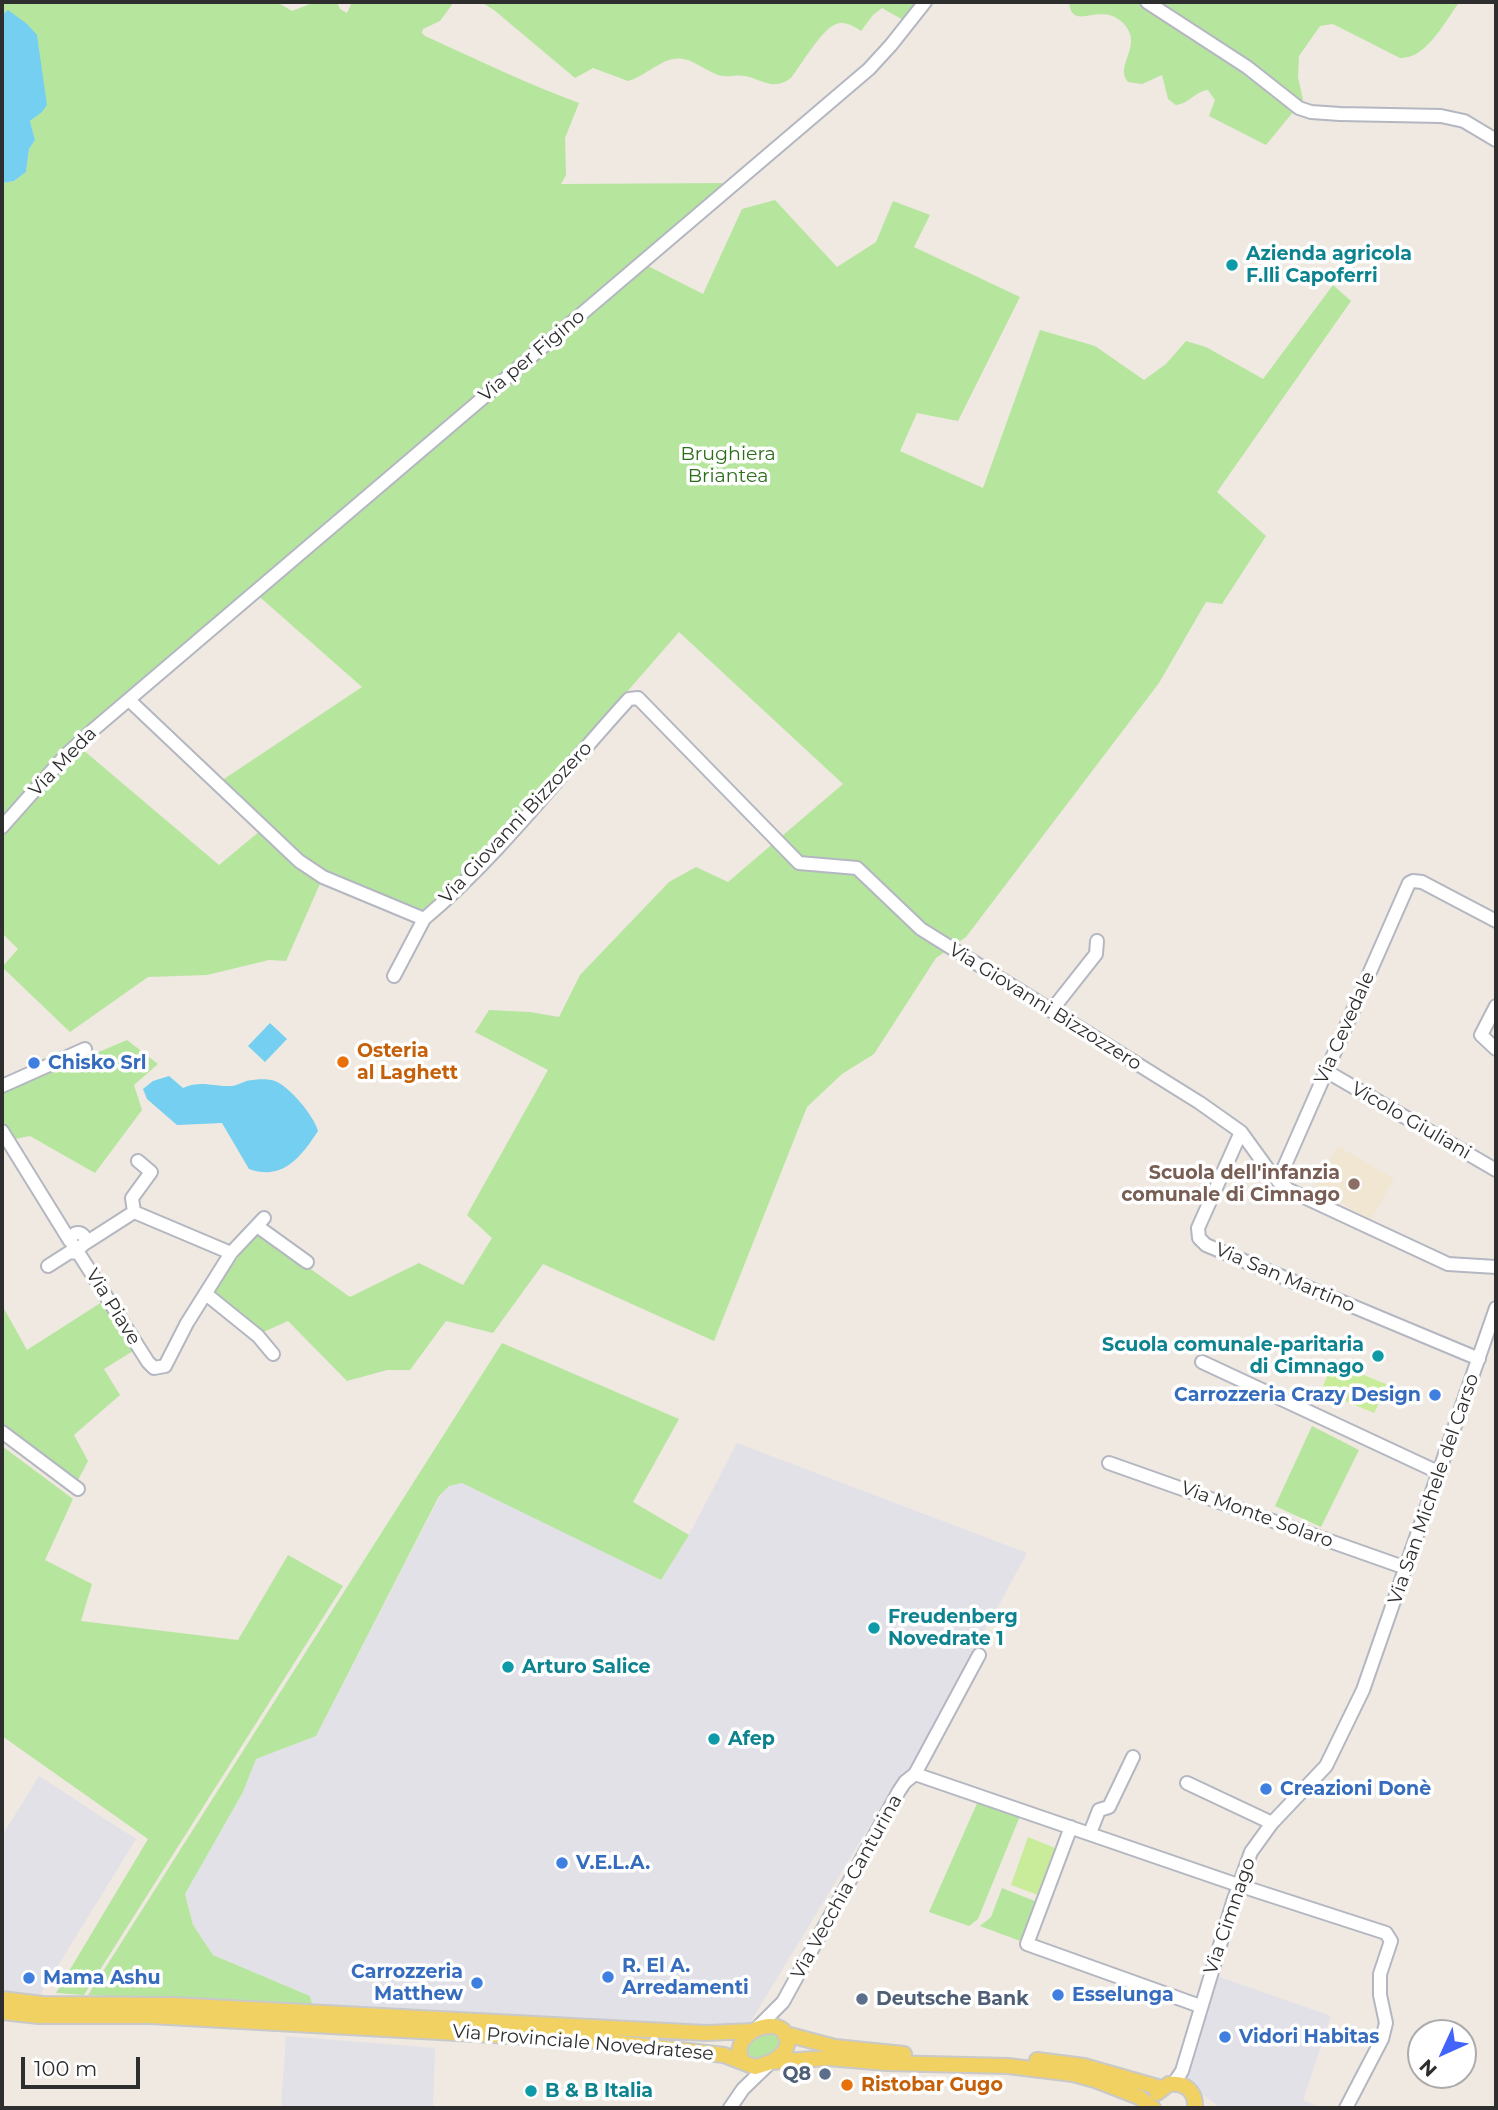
<!DOCTYPE html>
<meta charset="utf-8">
<style>
body{margin:0}
#map{position:relative;width:1498px;height:2110px;overflow:hidden;background:#efe9e1;font-family:Montserrat,sans-serif}
canvas{display:block}
.frame{position:absolute;inset:0;border:4px solid #2e2e2e;pointer-events:none}
.north{position:absolute;left:1407px;top:2019px;width:70px;height:70px;box-sizing:border-box;background:#fff;border:2px solid #ababab;border-radius:50%;rotate:225deg;font-size:19px;font-weight:700;line-height:28px;text-align:center;color:#2e2e2e}
.north::after{content:'';display:block;margin:auto;width:24px;height:32px;background:#4264fb;clip-path:polygon(50% 0,100% 100%,50% 72%,0 100%)}
.scale{position:absolute;left:21px;top:2057px;width:119px;height:32px;box-sizing:border-box;border:4px solid #2e2e2e;border-top:0;padding-left:9px;font-size:21px;line-height:24px;white-space:nowrap;color:#2e2e2e;-webkit-text-stroke:5px #fff;paint-order:stroke}
</style>
<div id="map">
<canvas width="1498" height="2110"></canvas>
<div class="frame"></div>
<div class="north">N</div>
<div class="scale">100 m</div>
</div>
<script>
const c = document.querySelector('canvas').getContext('2d');
c.lineJoin = 'round';
function fillPath(path, color) {
  c.fillStyle = color;
  c.fill(path, 'evenodd');
}
function trace(path, color, width, dash) {
  c.strokeStyle = color;
  c.lineWidth = width;
  c.lineCap = dash ? 'butt' : 'round';
  c.setLineDash(dash || []);
  c.stroke(path);
}
function drawText(font, color, halo, rows, align = 'center') {
  c.font = font + ' Montserrat,sans-serif';
  c.lineWidth = 7;
  c.setLineDash([]);
  c.textBaseline = 'middle';
  c.strokeStyle = halo;
  c.fillStyle = color;
  for (const [text, x, y, turn = 0] of rows) {
    c.save();
    c.translate(x, y);
    c.rotate((+turn || 0) * Math.PI / 180);
    c.textAlign = isNaN(turn) ? turn : align;
    if (halo) c.strokeText(text, 0, 0);
    c.fillText(text, 0, 0);
    c.restore();
  }
}
fillPath(new Path2D(`
 M 737,1443 L 1027,1553 L 910,1769 L 895,1784 L 748,2026 L 621,2024 L 313,2008 L 310,1996 L 213,1955 L 193,1925 L 185,1894 L 243,1792 L 256,1759 L 316,1736 L 440,1496 L 448,1486 L 462,1483 L 661,1579 L 689,1535 Z
 M 39,1776 L 136,1839 L 38,1998 L 2,1993 L 2,1836 Z
 M 1214,1975 L 1331,2016 L 1303,2100 L 1321,2108 L 1221,2108 L 1196,2090 L 1184,2075 Z
 M 286,2036 L 435,2048 L 433,2108 L 281,2108 Z`), '#e3e1e8');
fillPath(new Path2D(`
 M 1338,1146 L 1394,1179 L 1371,1220 L 1314,1188 Z`), '#f0e6d1');
fillPath(new Path2D(`
 M 2,2 L 277,2 L 292,11 L 315,2 L 337,2 L 340,9 L 347,13 L 352,2 L 454,2 L 440,21 L 423,29 L 422,33 L 425,36 C 476,59 527,84 579,103 L 565,138 L 566,175 L 561,184 L 730,183 L 155,673 L 2,823 L 2,183 L 14,181 L 26,172 L 29,149 L 35,140 L 30,121 L 41,113 L 39,47 L 8,11 L 2,15 Z
 M 481,2 L 919,2 L 905,21 L 882,8 L 873,15 L 861,31 C 853,26 844,20 834,25 C 821,31 801,65 791,78 C 773,91 763,80 745,76 C 736,74 727,78 718,75 C 706,71 696,61 683,59 C 664,55 647,76 628,81 L 593,68 L 575,78 L 494,10 Z
 M 1069,2 L 1465,2 L 1458,4 C 1444,23 1426,59 1400,58 L 1333,24 L 1320,26 L 1299,56 L 1298,77 L 1303,100 L 1266,145 L 1209,116 L 1215,100 L 1208,90 C 1195,91 1189,104 1176,105 L 1168,99 L 1162,75 L 1142,84 L 1128,82 C 1113,65 1146,45 1122,22 C 1099,1 1072,33 1069,2 Z
 M 775,200 L 837,267 L 876,242 L 893,201 L 930,215 L 914,247 L 1020,297 L 958,421 L 917,413 L 900,451 L 983,488 L 1040,330 L 1095,346 L 1144,380 L 1166,364 L 1186,341 L 1206,347 L 1263,379 L 1333,285 L 1351,301 L 1217,492 L 1266,536 L 1222,604 L 1206,602 L 1159,683 L 966,937 L 936,958 L 874,1054 L 842,1074 L 807,1107 L 714,1341 L 543,1264 L 493,1333 L 446,1321 L 410,1370 L 387,1370 L 347,1381 L 288,1321 L 259,1334 L 211,1294 L 257,1231 L 350,1297 L 419,1263 L 463,1285 L 492,1238 L 467,1215 L 548,1070 L 475,1032 L 489,1010 L 530,1012 L 559,1017 L 580,975 L 669,882 L 696,867 L 728,882 L 843,784 L 679,632 L 432,916 L 323,877 L 286,961 L 269,960 L 207,975 L 148,977 L 70,1032 L 2,967 L 18,949 L 2,933 L 2,835 L 69,759 L 73,761 L 77,752 L 82,749 L 219,865 L 260,831 L 212,787 L 362,687 L 254,592 L 642,263 L 703,294 L 742,209 Z
 M 127,1040 L 158,1064 L 134,1085 L 142,1110 L 95,1173 L 30,1136 L 15,1139 L 2,1119 L 2,1093 Z
 M 102,1302 L 133,1351 L 104,1369 L 120,1395 L 74,1435 L 88,1461 L 78,1480 L 2,1424 L 2,1305 L 27,1350 Z
 M 502,1343 L 679,1419 L 633,1502 L 689,1535 L 661,1580 L 462,1483 L 449,1486 L 439,1496 L 316,1736 L 256,1759 L 243,1792 L 185,1894 L 193,1925 L 213,1955 L 310,1996 L 313,2008 L 88,1995 Z
 M 1312,1426 L 1359,1450 L 1321,1527 L 1275,1506 Z
 M 2,1446 L 73,1499 L 45,1560 L 92,1584 L 81,1621 L 238,1640 L 288,1555 L 343,1586 L 84,1995 L 56,1993 L 148,1839 L 2,1736 Z
 M 978,1801 L 1020,1816 L 978,1919 L 969,1926 L 929,1912 Z
 M 1002,1888 L 1037,1902 L 1023,1942 L 980,1926 L 991,1917 Z
 M 774,2033 L 779,2035 L 781,2041 C 776,2054 764,2061 750,2057 L 747,2051 C 750,2038 761,2034 774,2033 Z`), '#b6e59e');
fillPath(new Path2D(`
 M 1333,1362 L 1388,1385 L 1374,1413 L 1321,1391 Z
 M 1028,1837 L 1055,1848 L 1038,1895 L 1011,1885 Z`), '#c9ec9a');
fillPath(new Path2D(`
 M 8,10 L 27,24 L 37,35 L 47,105 L 41,113 L 30,121 L 35,140 L 29,149 L 26,172 L 14,181 L 2,183 L 2,15 Z
 M 270,1023 L 287,1039 L 265,1062 L 248,1046 Z
 M 169,1076 L 183,1088 C 202,1080 212,1087 232,1086 C 239,1085 245,1080 253,1080 C 258,1079 270,1079 275,1081 C 290,1087 314,1116 318,1131 C 301,1157 283,1181 249,1169 L 222,1123 L 177,1125 L 147,1099 L 143,1089 L 153,1081 Z`), '#75cff0');
const minor = new Path2D(`
 M 1147,2 L 1247,67 L 1299,108 L 1311,112 L 1340,114 L 1441,116 L 1464,121 L 1496,140
 M 129,700 L 299,861 L 323,877 L 424,919 C 501,854 562,772 629,699 L 638,698 L 799,863 L 857,868 L 921,929 L 1200,1103 L 1241,1132 L 1270,1172 L 1289,1190 L 1448,1264 L 1496,1267
 M 2,827 L 66,755 L 93,730 L 869,69 L 891,45 L 925,2
 M 394,976 L 424,919
 M 1496,1006 L 1481,1035 L 1496,1049
 M 1051,1011 L 1096,954 L 1097,941
 M 1326,1071 L 1496,1170
 M 2,1086 L 85,1049
 M 2,1131 L 70,1241
 M 1241,1132 L 1198,1228 L 1199,1238 L 1206,1245 L 1479,1359
 M 1278,1181 L 1409,883 L 1413,881 L 1422,882 L 1496,921
 M 134,1212 L 132,1198 L 151,1172 L 138,1161
 M 257,1226 L 307,1262
 M71 1240a7 7 0 1 1 14 0a7 7 0 1 1-14 0Z
 M 84,1244 L 134,1212 L 231,1253
 M 74,1246 L 148,1362 L 154,1368 L 165,1366 L 187,1323 L 231,1253 L 264,1218
 M 48,1266 L 70,1252 L 78,1253
 M 206,1294 L 258,1336 L 273,1354
 M 1202,1362 L 1440,1473
 M 2,1432 L 78,1489
 M 1109,1463 L 1406,1568
 M 915,1774 L 1238,1885 L 1386,1933 L 1391,1941 L 1380,1974 L 1380,1995 L 1386,2023 L 1382,2039 L 1346,2108
 M 1187,1783 L 1272,1823
 M 1071,1827 L 1027,1944 L 1200,2006
 M 1090,1833 L 1099,1810 L 1109,1807 L 1133,1757
 M 756,2029 L 783,2002 L 899,1791 L 905,1782 L 915,1774 L 979,1655
 M 1174,2083 L 1182,2071 L 1233,1902 L 1251,1852 L 1272,1823 L 1326,1766 L 1363,1690 L 1496,1308
 M 730,2108 L 743,2089 L 771,2062`);
const major = new Path2D(`
 M 2,1999 L 43,2004 L 173,2005 L 706,2033 L 753,2031
 M 2,2012 L 39,2016 L 150,2016 L 602,2041 L 724,2055 L 755,2067 L 771,2062 L 828,2058 L 886,2063 L 1008,2066 L 1073,2074 L 1095,2080 L 1139,2097 L 1153,2108
 M 786,2034 L 835,2047 L 904,2054
 M 1037,2060 L 1084,2066 L 1161,2088
 M 743,2062 C 728,2039 765,2017 783,2030 L 788,2042 L 785,2051 L 772,2062
 M 1157,2093 L 1169,2084 C 1186,2082 1196,2092 1195,2108`);
trace(minor, '#b4b7c1', 16);
trace(major, '#c9c9c9', 18);
trace(minor, '#fff', 12);
trace(major, '#f2d163', 14);
for (const [x, y, r, color] of [
 [1232,265,7,"#0f9aa8"],
 [343,1062,7,"#e8710a"],
 [34,1063,7,"#3f7fe0"],
 [1354,1184,7,"#8d6e63"],
 [1378,1356,7,"#0f9aa8"],
 [1435,1395,7,"#3f7fe0"],
 [874,1628,7,"#0f9aa8"],
 [508,1667,7,"#0f9aa8"],
 [714,1739,7,"#0f9aa8"],
 [1266,1789,7,"#3f7fe0"],
 [562,1863,7,"#3f7fe0"],
 [608,1977,7,"#3f7fe0"],
 [29,1978,7,"#3f7fe0"],
 [477,1983,7,"#3f7fe0"],
 [1058,1995,7,"#3f7fe0"],
 [862,1999,7,"#5c6f8a"],
 [1225,2037,7,"#3f7fe0"],
 [825,2074,7,"#5c6f8a"],
 [847,2085,7,"#e8710a"],
 [531,2091,7,"#0f9aa8"]
]) {
  const dot = new Path2D();
  dot.arc(x, y, r, 0, 2 * Math.PI);
  c.fillStyle = color;
  c.fill(dot);
  trace(dot, '#fff', 2.5);
}
drawText('bold 19px', '#0d838f', '#fff', [
 ["Azienda agricola",1246,254],
 ["F.lli Capoferri",1246,276],
 ["Scuola comunale-paritaria",1364,1345,"right"],
 ["di Cimnago",1364,1367,"right"],
 ["Freudenberg",888,1617],
 ["Novedrate 1",888,1639],
 ["Arturo Salice",522,1667],
 ["Afep",728,1739],
 ["B & B Italia",545,2091]
], 'left');
drawText('19px', '#2e2e2e', '#fff', [
 ["Via per Figino",532,356,-40],
 ["Via Meda",63,762,-46],
 ["Via Giovanni Bizzozero",516,823,-47],
 ["Via Giovanni Bizzozzero",1045,1007,32],
 ["Via Cevedale",1345,1028,-66],
 ["Vicolo Giuliani",1411,1121,30],
 ["Via San Martino",1285,1278,23],
 ["Via Piave",113,1307,58],
 ["Via San Michele del Carso",1434,1489,-71],
 ["Via Monte Solaro",1257,1515,20],
 ["Via Vecchia Canturina",847,1887,-61],
 ["Via Cimnago",1230,1916,-71],
 ["Via Provinciale Novedratese",583,2043,5]
]);
drawText('19px', '#2c6e1b', '#fff', [
 ["Brughiera",728,454],
 ["Briantea",728,476]
]);
drawText('bold 19px', '#c56008', '#fff', [
 ["Osteria",357,1051],
 ["al Laghett",357,1073],
 ["Ristobar Gugo",861,2085]
], 'left');
drawText('bold 19px', '#366cbe', '#fff', [
 ["Chisko Srl",48,1063],
 ["Carrozzeria Crazy Design",1421,1395,"right"],
 ["Creazioni Donè",1280,1789],
 ["V.E.L.A.",576,1863],
 ["R. El A.",622,1966],
 ["Arredamenti",622,1988],
 ["Carrozzeria",463,1972,"right"],
 ["Matthew",463,1994,"right"],
 ["Mama Ashu",43,1978],
 ["Esselunga",1072,1995],
 ["Vidori Habitas",1239,2037]
], 'left');
drawText('bold 19px', '#785e54', '#fff', [
 ["Scuola dell'infanzia",1340,1173],
 ["comunale di Cimnago",1340,1195]
], 'right');
drawText('bold 19px', '#4e5e75', '#fff', [
 ["Deutsche Bank",876,1999],
 ["Q8",811,2074,"right"]
], 'left');
</script>
